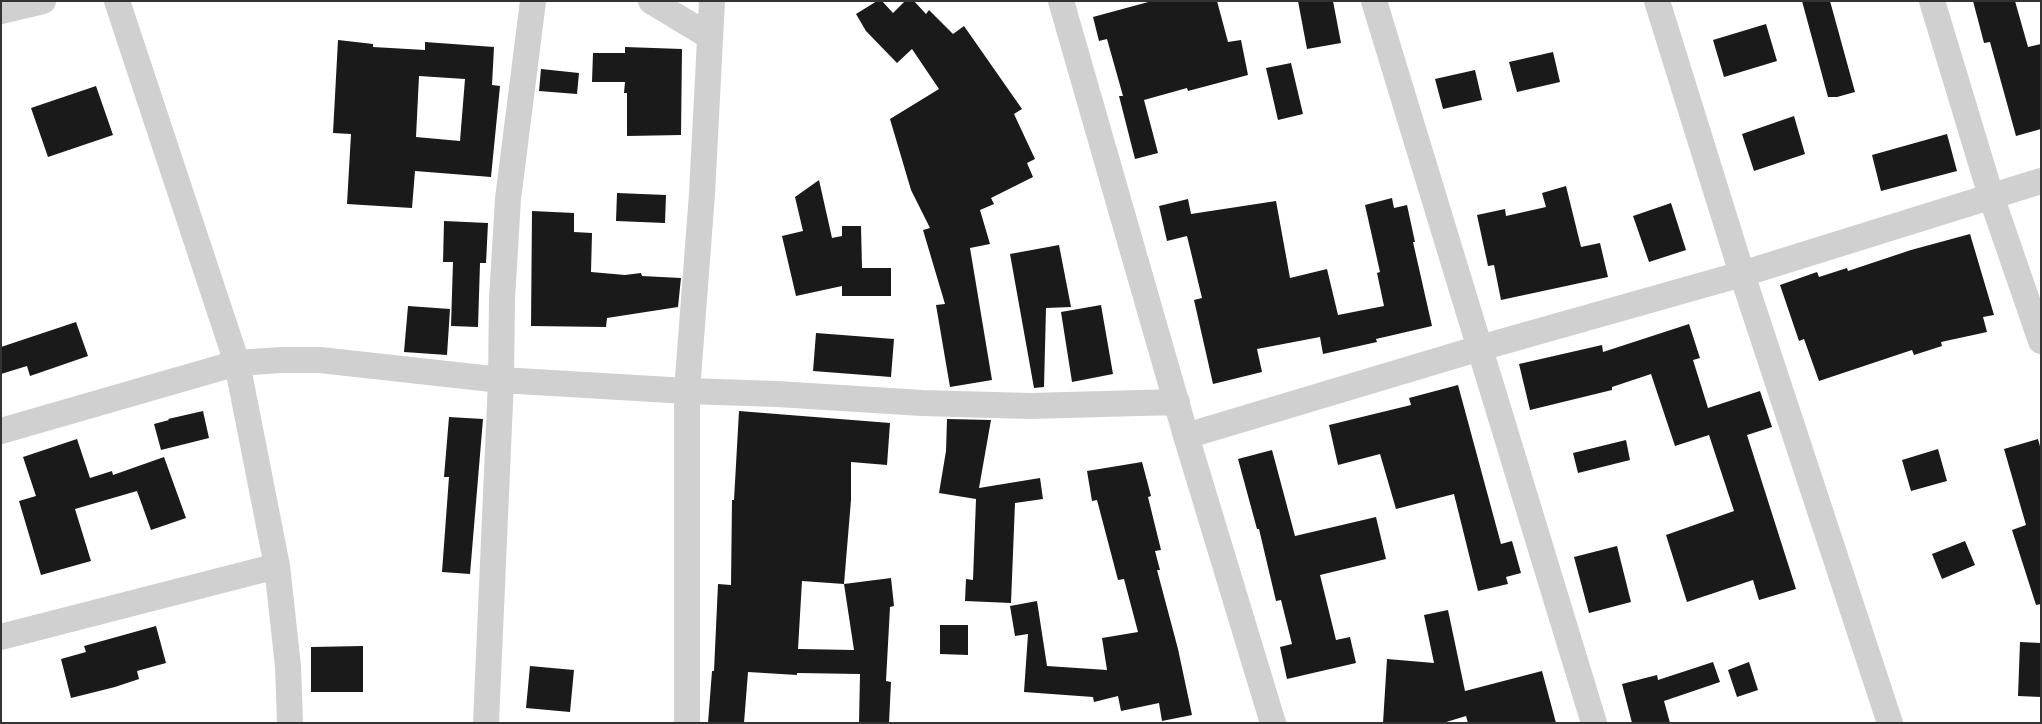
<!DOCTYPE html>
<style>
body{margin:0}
#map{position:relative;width:2042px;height:724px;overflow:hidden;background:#fff;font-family:"Open Sans",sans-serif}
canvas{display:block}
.frame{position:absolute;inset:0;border:2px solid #333;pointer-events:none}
</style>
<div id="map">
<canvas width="2042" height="724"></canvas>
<div class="frame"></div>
</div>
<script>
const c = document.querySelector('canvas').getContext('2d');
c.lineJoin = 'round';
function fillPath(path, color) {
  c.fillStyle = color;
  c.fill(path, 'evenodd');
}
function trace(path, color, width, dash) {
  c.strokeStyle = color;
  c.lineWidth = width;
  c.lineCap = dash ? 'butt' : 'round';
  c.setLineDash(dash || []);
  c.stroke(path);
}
fillPath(new Path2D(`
 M 877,1 L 882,1 L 893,13 L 905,1 L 914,1 L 926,14 L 929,10 L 953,34 L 964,26 L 1022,109 L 1014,114 L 1035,159 L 1027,163 L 1033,177 L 991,198 L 994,204 L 980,210 L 990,244 L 970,248 L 992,380 L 950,387 L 936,305 L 945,304 L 923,230 L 930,228 L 911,190 L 890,119 L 939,89 L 912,49 L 897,63 L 866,31 L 856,14 Z
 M 1152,1 L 1217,1 L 1228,42 L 1241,40 L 1248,75 L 1188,91 L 1187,88 L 1144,100 L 1158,153 L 1135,159 L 1119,96 L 1123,96 L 1107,39 L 1099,41 L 1093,17 Z
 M 1298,1 L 1333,1 L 1341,43 L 1307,49 Z
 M 1802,1 L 1830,1 L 1855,92 L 1837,97 L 1828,97 Z
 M 1973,1 L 2015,1 L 2028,47 L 2041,44 L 2041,129 L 2016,136 L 1990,42 L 1984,43 Z
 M 1766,24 L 1777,61 L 1724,77 L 1713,40 Z
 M 338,40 L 373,44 L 373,47 L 425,50 L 425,42 L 494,47 L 492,85 L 500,86 L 491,177 L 415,171 L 412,208 L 347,204 L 351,134 L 333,133 ZM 419,76 L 465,79 L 460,141 L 416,137 Z
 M 625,47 L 682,49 L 681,135 L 627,136 L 627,93 L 624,93 L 625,82 L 592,82 L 593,53 L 625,53 Z
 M 1553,52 L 1560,82 L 1517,92 L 1509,62 Z
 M 1291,63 L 1303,114 L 1278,120 L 1266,68 Z
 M 541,69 L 579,73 L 577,94 L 539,91 Z
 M 1475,70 L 1482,100 L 1443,109 L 1435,79 Z
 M 96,86 L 113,135 L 48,157 L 31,108 Z
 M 1794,116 L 1805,154 L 1754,171 L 1742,134 Z
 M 1947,134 L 1957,171 L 1881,191 L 1872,155 Z
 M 819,180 L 832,238 L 842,236 L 842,226 L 861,226 L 862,268 L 891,268 L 891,296 L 842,296 L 842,286 L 796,296 L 782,236 L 803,231 L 795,197 Z
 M 1566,186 L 1581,247 L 1600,243 L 1608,277 L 1501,300 L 1494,265 L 1488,266 L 1477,215 L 1505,209 L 1506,216 L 1546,207 L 1542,193 Z
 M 617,193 L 666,195 L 665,223 L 616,221 Z
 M 1392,198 L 1394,208 L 1407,205 L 1415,242 L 1413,242 L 1432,326 L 1376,339 L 1377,342 L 1323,354 L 1320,337 L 1257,349 L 1262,372 L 1213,384 L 1194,300 L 1202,298 L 1187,236 L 1167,241 L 1159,206 L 1188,199 L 1191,214 L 1276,201 L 1290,278 L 1327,269 L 1338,315 L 1384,306 L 1377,273 L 1380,272 L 1365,205 Z
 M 1671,203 L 1686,250 L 1649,262 L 1633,216 Z
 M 532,211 L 574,213 L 574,232 L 592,233 L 591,272 L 625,275 L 641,273 L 642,276 L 681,278 L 678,307 L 607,318 L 606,327 L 531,326 Z
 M 444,221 L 488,223 L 486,263 L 480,263 L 478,327 L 451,326 L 453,262 L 443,262 Z
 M 1970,234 L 1994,315 L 1983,317 L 1987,332 L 1941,342 L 1942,346 L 1914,355 L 1912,350 L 1819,381 L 1804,339 L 1799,341 L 1780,285 L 1817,272 L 1819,277 L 1847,268 L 1848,271 L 1911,250 Z
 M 1059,245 L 1071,307 L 1046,308 L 1044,387 L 1034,388 L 1010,254 Z
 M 1101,305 L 1113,374 L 1072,382 L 1061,312 Z
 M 408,306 L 450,309 L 447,355 L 404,352 Z
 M 76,322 L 88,356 L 30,376 L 27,366 L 1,374 L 1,347 Z
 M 1689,324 L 1700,358 L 1693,360 L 1708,408 L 1760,391 L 1772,427 L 1747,435 L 1796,589 L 1759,600 L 1753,580 L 1687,602 L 1666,535 L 1734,511 L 1709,435 L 1675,446 L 1651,374 L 1612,387 L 1612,390 L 1530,410 L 1519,364 L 1602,345 L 1603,352 Z
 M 816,333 L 894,339 L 891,377 L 813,371 Z
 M 1458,385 L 1501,544 L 1512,541 L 1521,573 L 1506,577 L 1508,584 L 1478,591 L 1454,494 L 1396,509 L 1380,454 L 1338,465 L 1329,425 L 1411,405 L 1409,398 Z
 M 203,411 L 209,438 L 161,450 L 154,424 L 169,420 L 168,419 Z
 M 739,411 L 890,423 L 887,465 L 851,462 L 851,500 L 844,584 L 891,578 L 894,606 L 890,607 L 886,681 L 891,682 L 889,723 L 859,723 L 860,674 L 797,673 L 797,675 L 748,672 L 744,723 L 708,723 L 712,671 L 714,671 L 718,584 L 731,585 L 732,500 L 734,500 ZM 802,581 L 844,584 L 854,650 L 798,649 Z
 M 449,417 L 483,419 L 470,574 L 442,572 L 449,477 L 444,477 Z
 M 947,419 L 991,420 L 979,488 L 1040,478 L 1043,499 L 1015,503 L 1011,603 L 965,601 L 966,579 L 973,580 L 976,499 L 939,493 L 946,451 Z
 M 77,439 L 90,478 L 112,471 L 113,475 L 164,457 L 186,518 L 151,530 L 137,491 L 75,509 L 91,561 L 41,575 L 19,501 L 36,496 L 23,457 Z
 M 2038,439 L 2041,450 L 2041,604 L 2036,605 L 2012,530 L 2026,525 L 2004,449 Z
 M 1626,440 L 1630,460 L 1578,473 L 1573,453 Z
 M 1938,449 L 1947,481 L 1911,491 L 1902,460 Z
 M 1272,450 L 1295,536 L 1376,517 L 1386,559 L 1320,575 L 1336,640 L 1350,637 L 1356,663 L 1287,679 L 1280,647 L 1292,644 L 1281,600 L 1276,601 L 1259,529 L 1257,529 L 1238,459 Z
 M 1142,462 L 1151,496 L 1148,497 L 1161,550 L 1155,551 L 1160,570 L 1157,570 L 1178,649 L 1192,715 L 1162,721 L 1159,703 L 1121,711 L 1118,696 L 1094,702 L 1093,697 L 1024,692 L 1028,634 L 1015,636 L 1010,606 L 1037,601 L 1047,666 L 1107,670 L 1102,638 L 1138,632 L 1124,579 L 1118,580 L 1097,500 L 1092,501 L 1087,471 Z
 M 1965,541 L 1975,565 L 1942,579 L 1932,554 Z
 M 1617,546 L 1631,602 L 1589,613 L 1574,557 Z
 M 1448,610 L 1465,691 L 1542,671 L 1556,723 L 1468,723 L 1466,716 L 1443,723 L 1383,723 L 1387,659 L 1434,663 L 1424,615 Z
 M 940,625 L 968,625 L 968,655 L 940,654 Z
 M 156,626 L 166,663 L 137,671 L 139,679 L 115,687 L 71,698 L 61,659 L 86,652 L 84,646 Z
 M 2020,642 L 2041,643 L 2041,697 L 2018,696 Z
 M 363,646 L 363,692 L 311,692 L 311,647 Z
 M 1713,662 L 1720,682 L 1664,701 L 1670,723 L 1632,723 L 1622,684 L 1657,675 L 1658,680 Z
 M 1749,662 L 1758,690 L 1737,697 L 1728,670 Z
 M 530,666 L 574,670 L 570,712 L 526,708 Z`), '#1a1a1a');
trace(new Path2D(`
 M 117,1 L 237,363 L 277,566 L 288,666 L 290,723
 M 651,1 L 709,36
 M 1061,1 L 1186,436 L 1273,723
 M 1374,1 L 1594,723
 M 1657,1 L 1742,274 L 1890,723
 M 1932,1 L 1991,196 L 2041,341
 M 1,11 L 43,1
 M 1,431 L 237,363 L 281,360 L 320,360 L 501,380 L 687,391 L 777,394 L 922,403 L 1030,406 L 1177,402
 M 1186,436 L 1480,348 L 1742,274 L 2041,181
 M 1,637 L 277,566
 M 486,723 L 501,380 L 502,299 L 508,199 L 533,1
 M 687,723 L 687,391 L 702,194 L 712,1`), '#d0d0d0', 26);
</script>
